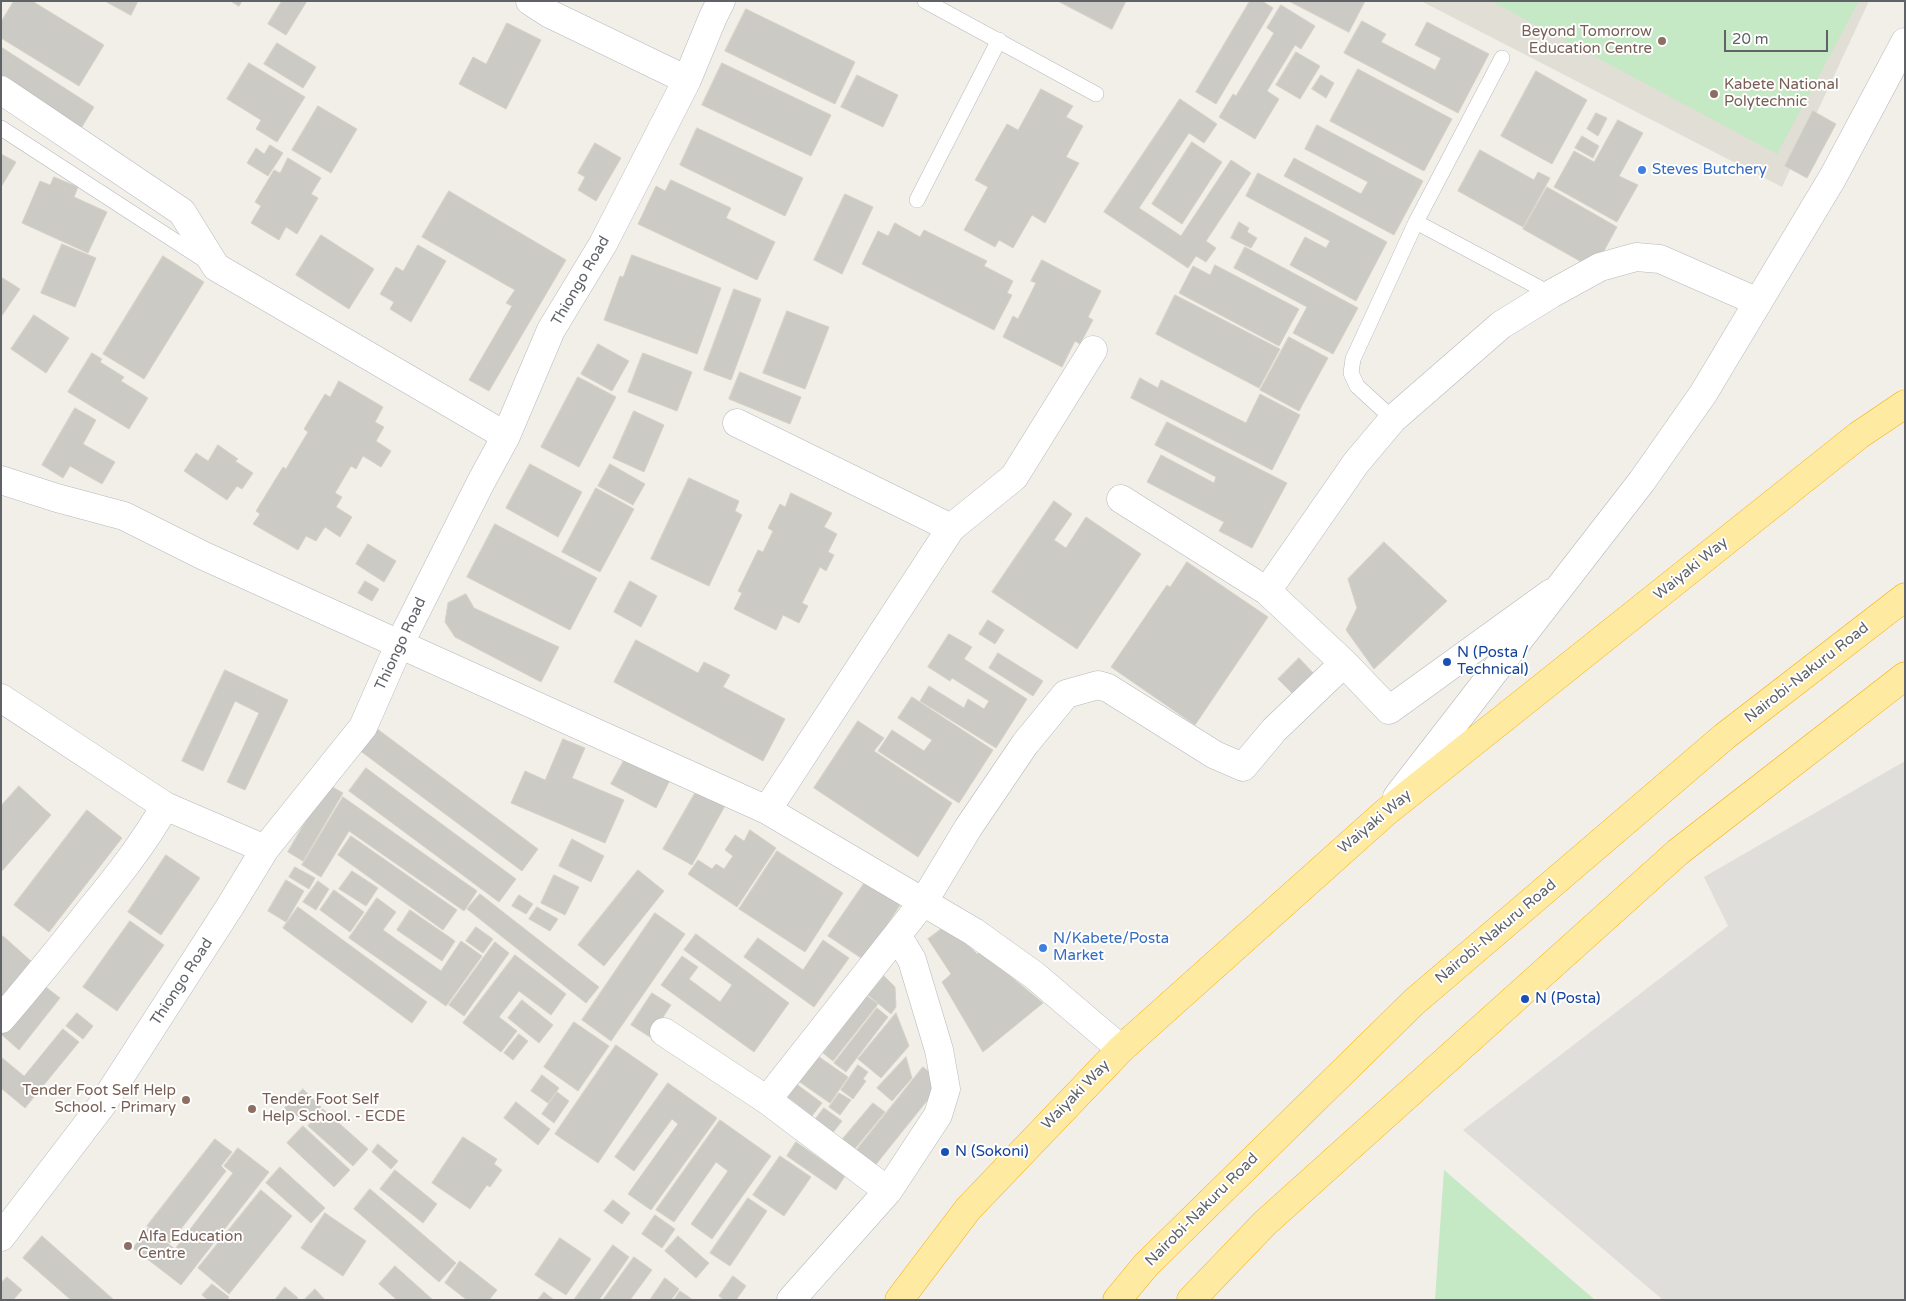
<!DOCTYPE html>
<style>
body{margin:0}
#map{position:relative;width:1906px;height:1301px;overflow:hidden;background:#f1efe8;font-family:"Varela Round",sans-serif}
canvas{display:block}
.frame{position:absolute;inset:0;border:2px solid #5f6368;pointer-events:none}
.scale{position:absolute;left:1724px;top:30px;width:104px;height:22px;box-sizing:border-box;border:2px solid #5f6368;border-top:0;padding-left:6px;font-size:15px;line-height:18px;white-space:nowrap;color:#5f6368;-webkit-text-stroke:4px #fff;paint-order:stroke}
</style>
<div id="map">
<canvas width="1906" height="1301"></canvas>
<div class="frame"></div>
<div class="scale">20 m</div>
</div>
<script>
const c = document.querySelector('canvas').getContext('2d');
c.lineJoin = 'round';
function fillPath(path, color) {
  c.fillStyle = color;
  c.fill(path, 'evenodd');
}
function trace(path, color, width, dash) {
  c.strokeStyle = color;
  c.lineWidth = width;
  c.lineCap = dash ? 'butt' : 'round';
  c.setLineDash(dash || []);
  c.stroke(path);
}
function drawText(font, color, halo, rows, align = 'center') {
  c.font = font + ' "Varela Round",sans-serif';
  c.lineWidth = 4;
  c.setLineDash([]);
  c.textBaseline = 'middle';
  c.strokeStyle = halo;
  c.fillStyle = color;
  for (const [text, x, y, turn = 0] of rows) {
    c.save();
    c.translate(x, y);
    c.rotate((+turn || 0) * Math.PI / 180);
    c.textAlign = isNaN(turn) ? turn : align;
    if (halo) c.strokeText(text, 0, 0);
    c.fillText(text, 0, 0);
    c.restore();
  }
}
fillPath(new Path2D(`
 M 1905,761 L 1905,1300 L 1663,1300 L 1463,1130 L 1728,926 L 1704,877 Z`), '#e0deda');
fillPath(new Path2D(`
 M 1421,1 L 1869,1 L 1782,187 Z`), '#e1ded6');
fillPath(new Path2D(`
 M 1491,1 L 1859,1 L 1777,154 Z
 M 1444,1170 L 1595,1300 L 1435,1300 Z`), '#c5e8c5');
const building = new Path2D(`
 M 14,1 L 32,1 L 104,45 L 79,86 L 1,38 L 1,22 Z
 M 105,1 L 138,1 L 131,15 Z
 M 231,1 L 242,1 L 239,6 Z
 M 282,1 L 307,1 L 286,35 L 268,24 Z
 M 1058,1 L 1126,1 L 1112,29 Z
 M 1250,1 L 1262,1 L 1273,8 L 1216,104 L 1196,92 Z
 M 1289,1 L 1365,1 L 1349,32 Z
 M 1281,5 L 1315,26 L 1301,49 L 1295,45 L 1267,91 L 1279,99 L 1255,139 L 1219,117 L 1233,94 L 1236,96 L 1274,33 L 1267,28 Z
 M 746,9 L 855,62 L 835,104 L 725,51 Z
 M 1362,21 L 1386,34 L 1381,42 L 1435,70 L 1441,58 L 1415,45 L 1427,22 L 1489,54 L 1458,113 L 1344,53 Z
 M 507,23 L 541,40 L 506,109 L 459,84 L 473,57 L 486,64 Z
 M 277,43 L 316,67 L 303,88 L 264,64 Z
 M 1,47 L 94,107 L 80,130 L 1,79 Z
 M 1296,52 L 1320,66 L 1300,99 L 1276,85 Z
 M 249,63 L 305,97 L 277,142 L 256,129 L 261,120 L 227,99 Z
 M 722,63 L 831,115 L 811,156 L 702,105 Z
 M 1358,69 L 1452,119 L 1424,171 L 1330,121 Z
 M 1536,71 L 1587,100 L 1552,164 L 1501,136 Z
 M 857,75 L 898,95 L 883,127 L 841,107 Z
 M 1321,75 L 1334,83 L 1326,98 L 1312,89 Z
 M 1041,89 L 1073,106 L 1066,117 L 1083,126 L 1066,157 L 1079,163 L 1045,223 L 1032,215 L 1013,248 L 999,240 L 995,247 L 964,230 L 988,187 L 975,180 L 1007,124 L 1018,130 Z
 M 1180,99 L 1217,124 L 1204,143 L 1189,133 L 1139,208 L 1181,236 L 1231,160 L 1251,173 L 1206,241 L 1216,248 L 1206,262 L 1196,256 L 1188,268 L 1104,212 Z
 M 318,106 L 357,129 L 331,173 L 292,150 Z
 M 1813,111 L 1836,124 L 1807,178 L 1785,166 Z
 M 1596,113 L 1607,118 L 1598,136 L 1587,129 Z
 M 1618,120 L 1643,133 L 1619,176 L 1638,185 L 1617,222 L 1554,187 L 1574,151 L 1594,162 Z
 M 1317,125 L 1423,181 L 1394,235 L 1284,176 L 1294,158 L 1361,194 L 1368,182 L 1305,149 Z
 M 697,128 L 803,178 L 785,216 L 680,165 Z
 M 1582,136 L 1599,146 L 1593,158 L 1575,148 Z
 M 1192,142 L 1222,162 L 1182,224 L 1152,204 Z
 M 595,143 L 621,158 L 596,201 L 578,190 L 585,177 L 578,173 Z
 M 270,145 L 283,153 L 268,176 L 247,163 L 256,148 L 264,154 Z
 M 1480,150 L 1534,180 L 1538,172 L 1550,178 L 1523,227 L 1458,191 Z
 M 1,154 L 16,162 L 1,187 Z
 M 288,158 L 321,178 L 311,194 L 318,198 L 297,234 L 286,227 L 279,240 L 251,223 L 261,206 L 255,202 L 274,170 L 280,173 Z
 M 1258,173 L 1387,242 L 1356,301 L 1290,265 L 1305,237 L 1326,248 L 1330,241 L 1246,196 Z
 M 54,177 L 78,187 L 74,197 L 107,212 L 88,253 L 22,223 L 40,181 L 50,185 Z
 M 671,180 L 731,208 L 726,218 L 775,242 L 757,280 L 638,224 L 656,186 L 665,191 Z
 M 1547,187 L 1617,227 L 1594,269 L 1523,229 Z
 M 449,191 L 566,260 L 489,391 L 469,380 L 512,306 L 506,303 L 515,290 L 422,237 Z
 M 845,194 L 873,207 L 842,274 L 814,260 Z
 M 1239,222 L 1249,228 L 1247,232 L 1257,238 L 1251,248 L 1231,238 Z
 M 895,223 L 920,237 L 924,230 L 987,261 L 984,266 L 1013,281 L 1007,293 L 1012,295 L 994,330 L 862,264 L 878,231 L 888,236 Z
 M 321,235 L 374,269 L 349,309 L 296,275 Z
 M 62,244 L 96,258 L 75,307 L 41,293 Z
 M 418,245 L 446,261 L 411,322 L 390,309 L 394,302 L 380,294 L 396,267 L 403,271 Z
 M 1245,247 L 1358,308 L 1333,354 L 1293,333 L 1307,307 L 1234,268 Z
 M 632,255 L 721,288 L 697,354 L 604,320 L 620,276 L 623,277 Z
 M 163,256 L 204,282 L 144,379 L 103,354 Z
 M 1042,260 L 1101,291 L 1088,317 L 1093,320 L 1080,344 L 1075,341 L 1062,367 L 1003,337 L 1013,316 L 1018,319 L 1036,283 L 1031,281 Z
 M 1215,265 L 1299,309 L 1279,346 L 1179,293 L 1193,266 L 1210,275 Z
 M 1,277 L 20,289 L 1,317 Z
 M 734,289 L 761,299 L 731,380 L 704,370 Z
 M 1175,295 L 1280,349 L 1259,388 L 1156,334 Z
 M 787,311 L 829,327 L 805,389 L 763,373 Z
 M 34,315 L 69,338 L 46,373 L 11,349 Z
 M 1289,337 L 1328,358 L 1299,411 L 1260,390 Z
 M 598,344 L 629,361 L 612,391 L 581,374 Z
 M 92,353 L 102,359 L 100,362 L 124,377 L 121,381 L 148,398 L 129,429 L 68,392 Z
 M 643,353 L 692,372 L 677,411 L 628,392 Z
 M 740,372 L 801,397 L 790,424 L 729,399 Z
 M 578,377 L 616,397 L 579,467 L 541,447 Z
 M 1140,378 L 1158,388 L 1161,380 L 1246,423 L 1260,394 L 1300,415 L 1272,470 L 1131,398 Z
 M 339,381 L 383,407 L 375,422 L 384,427 L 376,441 L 391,451 L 381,467 L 363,456 L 356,469 L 351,466 L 335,493 L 342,497 L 336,507 L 352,517 L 340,537 L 325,527 L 316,541 L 306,536 L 298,550 L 253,524 L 260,514 L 256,511 L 283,467 L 286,469 L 308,432 L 304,429 L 325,394 L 330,397 Z
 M 75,408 L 96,420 L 83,444 L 115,462 L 102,484 L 70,466 L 63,478 L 42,465 Z
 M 634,411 L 664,425 L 644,472 L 613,458 Z
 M 1167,422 L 1287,483 L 1252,548 L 1219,531 L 1224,522 L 1147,482 L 1161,455 L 1214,483 L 1216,477 L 1155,445 Z
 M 218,445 L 238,459 L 235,461 L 253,473 L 242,489 L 237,486 L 227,500 L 184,471 L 196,453 L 208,461 Z
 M 530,464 L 582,492 L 558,537 L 506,508 Z
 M 610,464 L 645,484 L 633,505 L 598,486 Z
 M 689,478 L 739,501 L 735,511 L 742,515 L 709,586 L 651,559 Z
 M 596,488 L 634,509 L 600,572 L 562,552 Z
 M 791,493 L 832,513 L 824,527 L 837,534 L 828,552 L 834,555 L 826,571 L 820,567 L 802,603 L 808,606 L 799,623 L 783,615 L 776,630 L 734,609 L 742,593 L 738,591 L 758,550 L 763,552 L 773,531 L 768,528 L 780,504 L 785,507 Z
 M 1054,501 L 1072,514 L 1054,540 L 1066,548 L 1086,517 L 1141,554 L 1077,649 L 992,592 Z
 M 495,524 L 597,578 L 570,630 L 467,577 Z
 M 1384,542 L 1447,601 L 1374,669 L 1346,630 L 1357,608 L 1348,579 Z
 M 368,544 L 396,561 L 384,582 L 356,564 Z
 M 1187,562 L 1268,617 L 1195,725 L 1111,667 L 1167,585 L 1170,587 Z
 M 365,581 L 379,589 L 372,601 L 358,593 Z
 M 630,581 L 657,596 L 641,627 L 614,612 Z
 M 466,594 L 474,608 L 559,647 L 541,682 L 455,637 L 445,622 L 448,603 Z
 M 988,620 L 1004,630 L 995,644 L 979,634 Z
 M 949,634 L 972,647 L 964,659 L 1027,699 L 996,748 L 920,701 L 929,686 L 964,708 L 968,699 L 984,709 L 989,701 L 952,678 L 950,681 L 928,667 Z
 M 636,640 L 698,673 L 704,662 L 730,675 L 723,687 L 785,719 L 763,761 L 614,682 Z
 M 998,653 L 1043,681 L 1033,696 L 989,668 Z
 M 1299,658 L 1318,678 L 1297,698 L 1278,679 Z
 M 225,670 L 288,700 L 245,790 L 227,782 L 259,713 L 235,701 L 203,771 L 182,761 Z
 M 912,697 L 993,750 L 959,803 L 878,751 L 892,730 L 924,751 L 932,740 L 898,718 Z
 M 858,721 L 884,738 L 874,751 L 952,803 L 918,857 L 814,788 Z
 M 372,725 L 538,849 L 522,871 L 355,747 Z
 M 563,739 L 585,748 L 572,778 L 624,800 L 605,843 L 511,803 L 525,771 L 545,780 Z
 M 627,755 L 671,778 L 656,808 L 611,784 Z
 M 366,768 L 516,879 L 499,902 L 349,791 Z
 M 327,784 L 343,793 L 303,861 L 288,852 Z
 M 19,786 L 51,815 L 1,872 L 1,806 Z
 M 698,788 L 726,804 L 692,865 L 663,849 Z
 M 343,797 L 477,891 L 464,911 L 349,831 L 321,877 L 302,865 Z
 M 87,810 L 122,838 L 49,932 L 14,905 Z
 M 750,830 L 776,848 L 737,907 L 688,874 L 698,860 L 712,869 L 716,864 L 724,869 L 733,856 L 725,850 L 735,835 L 744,841 Z
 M 351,836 L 457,910 L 443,930 L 338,855 Z
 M 572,839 L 604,856 L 591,882 L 559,866 Z
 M 777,851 L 843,893 L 805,952 L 739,909 Z
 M 166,855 L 200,878 L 161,935 L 128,912 Z
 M 295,867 L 315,878 L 309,889 L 289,877 Z
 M 638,870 L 664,891 L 604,966 L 578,945 Z
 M 352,871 L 378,888 L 366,906 L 339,889 Z
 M 554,875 L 579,887 L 565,915 L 541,903 Z
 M 286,880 L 304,891 L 286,922 L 268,911 Z
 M 318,881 L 329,889 L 316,910 L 303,902 Z
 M 865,882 L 900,905 L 864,960 L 828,936 Z
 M 334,890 L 364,912 L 350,932 L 320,910 Z
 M 480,894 L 599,987 L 586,1003 L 467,909 Z
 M 519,895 L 533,904 L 526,914 L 512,906 Z
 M 377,898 L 396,912 L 383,930 L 441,971 L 461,941 L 482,956 L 446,1006 L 349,938 Z
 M 298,907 L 427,1002 L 412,1023 L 283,928 Z
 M 537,907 L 558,919 L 550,931 L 529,919 Z
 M 410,910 L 455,941 L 442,961 L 397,930 Z
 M 655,913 L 685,934 L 611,1041 L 582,1020 Z
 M 130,921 L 164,945 L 117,1011 L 83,987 Z
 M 948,924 L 977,954 L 981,952 L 1043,1003 L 983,1052 L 942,982 L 951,974 L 928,939 Z
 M 476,927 L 493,939 L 483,953 L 466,941 Z
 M 696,934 L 789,1003 L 754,1052 L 661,985 L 682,956 L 698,967 L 689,979 L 720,1002 L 732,985 L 684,950 Z
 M 3,936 L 32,962 L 1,999 L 1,939 Z
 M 758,938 L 803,970 L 823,940 L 849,958 L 814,1007 L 744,957 Z
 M 495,942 L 509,953 L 464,1016 L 449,1005 Z
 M 515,955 L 566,994 L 551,1015 L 519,991 L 499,1017 L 517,1031 L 501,1052 L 463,1023 Z
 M 884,976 L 895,987 L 896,1007 L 891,1014 L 868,995 Z
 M 42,984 L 60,998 L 19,1050 L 1,1034 Z
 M 652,993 L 671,1005 L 650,1037 L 631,1025 Z
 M 867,996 L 878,1004 L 833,1061 L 823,1053 Z
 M 522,1000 L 553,1025 L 539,1043 L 508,1018 Z
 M 877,1008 L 888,1017 L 846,1072 L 834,1063 Z
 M 77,1013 L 93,1026 L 83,1039 L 66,1026 Z
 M 896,1013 L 909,1046 L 881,1078 L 858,1059 Z
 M 574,1022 L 609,1046 L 578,1091 L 544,1067 Z
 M 63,1029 L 79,1042 L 25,1108 L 1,1088 L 1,1057 L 24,1076 Z
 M 519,1034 L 528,1041 L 513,1060 L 504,1053 Z
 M 616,1045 L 658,1074 L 598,1163 L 555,1134 Z
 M 809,1050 L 848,1077 L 830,1103 L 791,1076 Z
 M 906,1057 L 912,1078 L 892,1101 L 877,1088 Z
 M 858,1065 L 868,1072 L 863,1079 L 866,1081 L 853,1099 L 841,1090 Z
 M 923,1067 L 942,1082 L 869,1173 L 850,1158 Z
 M 542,1075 L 559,1088 L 548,1103 L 531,1091 Z
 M 787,1077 L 822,1103 L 812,1116 L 777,1089 Z
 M 668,1083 L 717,1118 L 651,1210 L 628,1194 L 678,1124 L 672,1119 L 634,1171 L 615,1157 Z
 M 303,1089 L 321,1107 L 305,1123 L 297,1115 L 287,1124 L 278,1115 Z
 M 557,1092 L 569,1101 L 554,1123 L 542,1114 Z
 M 839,1093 L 851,1100 L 840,1115 L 829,1107 Z
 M 516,1102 L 550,1129 L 538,1145 L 504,1118 Z
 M 873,1103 L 885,1112 L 853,1151 L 841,1141 Z
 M 824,1108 L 842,1121 L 831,1135 L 814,1121 Z
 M 323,1109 L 368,1149 L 353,1166 L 308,1126 Z
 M 720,1120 L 771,1156 L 712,1239 L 691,1224 L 728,1171 L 716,1162 L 674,1222 L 656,1210 Z
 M 303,1126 L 350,1170 L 334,1187 L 287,1143 Z
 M 463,1137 L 497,1159 L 494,1164 L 502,1170 L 490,1187 L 487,1185 L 470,1209 L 432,1183 Z
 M 215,1139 L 232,1152 L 221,1166 L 226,1171 L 170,1243 L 147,1226 Z
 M 796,1142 L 845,1176 L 836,1190 L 787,1156 Z
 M 378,1144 L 398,1161 L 391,1169 L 372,1152 Z
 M 238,1148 L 269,1172 L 181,1285 L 133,1248 L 148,1228 L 175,1249 L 233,1173 L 224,1166 Z
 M 780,1156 L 811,1177 L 784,1216 L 753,1195 Z
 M 280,1167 L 325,1208 L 311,1223 L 266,1183 Z
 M 395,1170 L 437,1204 L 423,1223 L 380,1189 Z
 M 370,1189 L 456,1263 L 439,1282 L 354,1209 Z
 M 261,1190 L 292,1216 L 229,1294 L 198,1268 Z
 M 748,1198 L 767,1211 L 730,1266 L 710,1253 Z
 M 613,1200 L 630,1213 L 622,1224 L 604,1211 Z
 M 325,1213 L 366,1241 L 343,1276 L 301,1248 Z
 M 655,1215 L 675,1229 L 662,1248 L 642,1234 Z
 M 42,1236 L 114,1300 L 71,1300 L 23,1258 Z
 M 678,1236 L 709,1263 L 696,1278 L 665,1251 Z
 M 560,1238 L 591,1259 L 566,1295 L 535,1275 Z
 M 613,1245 L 629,1257 L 599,1300 L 574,1300 Z
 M 634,1257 L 652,1270 L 630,1300 L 603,1300 Z
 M 460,1261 L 497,1290 L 489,1300 L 467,1300 L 445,1283 Z
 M 395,1266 L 433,1300 L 397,1300 L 379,1284 Z
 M 733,1276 L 746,1286 L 736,1300 L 724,1300 L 719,1296 Z
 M 7,1277 L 22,1290 L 13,1300 L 1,1300 L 1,1283 Z
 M 665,1278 L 679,1289 L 671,1300 L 650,1300 Z
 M 212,1284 L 229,1297 L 227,1300 L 208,1300 L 202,1295 Z
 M 285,1287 L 298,1298 L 296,1300 L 275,1300 Z
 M 315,1289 L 325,1300 L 304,1300 Z
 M 680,1291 L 693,1300 L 674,1300 Z
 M 544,1292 L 554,1300 L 538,1300 Z`);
fillPath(building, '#cccac5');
trace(building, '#d6d1c6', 1);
const service = new Path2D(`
 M 925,1 L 1096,94
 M 1,128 L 206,261
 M 917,200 L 999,40
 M 1416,222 L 1551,294
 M 1393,419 L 1357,386 L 1351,373 L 1353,359 L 1416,222 L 1502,58`);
const minor = new Path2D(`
 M 530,1 L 550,14 L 687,80
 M 1,90 L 182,212 L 216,267 L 506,436
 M 737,423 L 951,528
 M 1,480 L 57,498 L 124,516 L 204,556 L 767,810 L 974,932 L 1034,975 L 1121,1049
 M 1121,499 L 1267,591
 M 1551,593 L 1389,710 L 1344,663 L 1267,591 L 1356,463 L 1393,419 L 1501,325 L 1551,294 L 1600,267 L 1636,257 L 1660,259 L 1758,302
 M 1,698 L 165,806
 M 767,810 L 951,528 L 1014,477 L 1093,350
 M 1,1019 C 32,983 62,946 91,909 C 118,876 144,843 165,806 L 265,849
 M 664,1032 L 767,1100 L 888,1191
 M 767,1100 L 924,901 L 968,828 L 1025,744 L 1066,694 L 1098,685 L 1108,688 L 1215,755 L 1243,767 L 1274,730 L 1344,663
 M 1,1237 L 102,1105 L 229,908 L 265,849 L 363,727 L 400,643 L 481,482 L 506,436 L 551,330 L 603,244 L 687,80 L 713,17 L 721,1
 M 791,1300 L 888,1191 L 938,1115 L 946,1089 L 939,1050 L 912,960 L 897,935`);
const tertiary = new Path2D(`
 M 1397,797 L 1642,481 L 1703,394 L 1833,177 L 1905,42`);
const trunk = new Path2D(`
 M 899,1300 L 968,1209 L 1121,1049 L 1386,812 L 1859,435 L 1905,404
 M 1117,1300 L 1146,1265 L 1414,1002 L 1725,736 L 1905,597
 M 1191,1300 L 1265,1223 L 1678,852 L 1905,676`);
trace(service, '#b5b8bc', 16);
trace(minor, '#b5b8bc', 29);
trace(tertiary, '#b5b8bc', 29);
trace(trunk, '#f9ab00', 29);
trace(service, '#fff', 15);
trace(minor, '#fff', 28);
trace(tertiary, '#fff', 28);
trace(trunk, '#feeaa1', 28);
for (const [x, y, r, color] of [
 [1662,41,5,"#8d6e63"],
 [1714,94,5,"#8d6e63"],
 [1642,170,5,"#3f7fe0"],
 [1447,662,5,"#1a4fb4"],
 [1043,948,5,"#3f7fe0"],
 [1525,999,5,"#1a4fb4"],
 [186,1100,5,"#8d6e63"],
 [252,1109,5,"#8d6e63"],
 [945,1152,5,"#1a4fb4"],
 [128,1246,5,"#8d6e63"]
]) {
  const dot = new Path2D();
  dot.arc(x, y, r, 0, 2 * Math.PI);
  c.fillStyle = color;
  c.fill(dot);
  trace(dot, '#fff', 2);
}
drawText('15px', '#785e54', '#fff', [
 ["Beyond Tomorrow",1652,32,"right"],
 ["Education Centre",1652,49,"right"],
 ["Kabete National",1724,85],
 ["Polytechnic",1724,102],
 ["Tender Foot Self Help",176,1091,"right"],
 ["School. - Primary",176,1108,"right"],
 ["Tender Foot Self",262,1100],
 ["Help School. - ECDE",262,1117],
 ["Alfa Education",138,1237],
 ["Centre",138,1254]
], 'left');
drawText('15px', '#366cbe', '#fff', [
 ["Steves Butchery",1652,170],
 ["N/Kabete/Posta",1053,939],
 ["Market",1053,956]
], 'left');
drawText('15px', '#5f6368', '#fff', [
 ["Thiongo Road",581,281,-60],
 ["Waiyaki Way",1691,569,-39],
 ["Thiongo Road",401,644,-65],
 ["Nairobi-Nakuru Road",1807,673,-38],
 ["Waiyaki Way",1375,822,-40],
 ["Nairobi-Nakuru Road",1496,932,-40],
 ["Thiongo Road",182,982,-57],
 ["Waiyaki Way",1076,1095,-46],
 ["Nairobi-Nakuru Road",1202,1210,-45]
]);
drawText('15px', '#164399', '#fff', [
 ["N (Posta /",1457,653],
 ["Technical)",1457,670],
 ["N (Posta)",1535,999],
 ["N (Sokoni)",955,1152]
], 'left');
</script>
